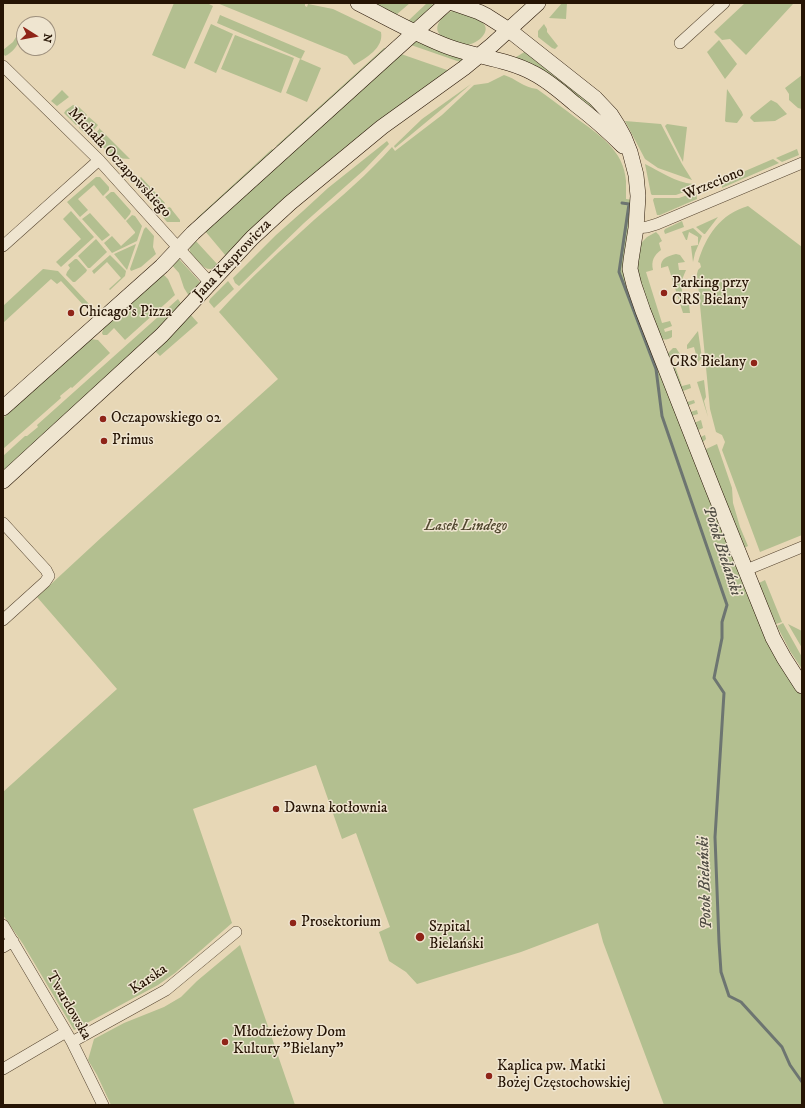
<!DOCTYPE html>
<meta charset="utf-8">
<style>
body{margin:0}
#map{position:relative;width:805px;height:1108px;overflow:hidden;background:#e7d7b6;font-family:"IM FELL DW Pica",serif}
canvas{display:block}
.frame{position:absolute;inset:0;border:4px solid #261404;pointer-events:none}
.north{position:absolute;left:16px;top:16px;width:40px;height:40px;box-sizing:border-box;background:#efe5d0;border:1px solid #9f917e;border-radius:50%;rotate:101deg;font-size:11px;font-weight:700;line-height:16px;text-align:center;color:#261404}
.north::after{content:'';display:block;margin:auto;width:14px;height:18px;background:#8f2418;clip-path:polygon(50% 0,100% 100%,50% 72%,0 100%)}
</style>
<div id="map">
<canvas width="805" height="1108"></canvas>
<div class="frame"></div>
<div class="north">N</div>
</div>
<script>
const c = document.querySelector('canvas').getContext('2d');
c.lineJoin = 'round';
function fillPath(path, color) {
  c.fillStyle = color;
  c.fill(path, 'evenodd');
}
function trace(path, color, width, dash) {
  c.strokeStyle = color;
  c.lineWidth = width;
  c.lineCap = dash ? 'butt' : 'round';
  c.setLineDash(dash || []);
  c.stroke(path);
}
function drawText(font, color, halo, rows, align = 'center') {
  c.font = font + ' "IM FELL DW Pica",serif';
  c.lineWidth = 3;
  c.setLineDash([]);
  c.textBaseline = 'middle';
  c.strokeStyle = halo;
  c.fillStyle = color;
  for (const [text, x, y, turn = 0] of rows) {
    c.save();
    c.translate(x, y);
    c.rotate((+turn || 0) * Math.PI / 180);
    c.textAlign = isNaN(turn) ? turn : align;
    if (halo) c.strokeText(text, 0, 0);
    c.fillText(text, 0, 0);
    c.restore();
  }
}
fillPath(new Path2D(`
 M 174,3 L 207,3 L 213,6 L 185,69 L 152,55 Z
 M 217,3 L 302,3 L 305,4 L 305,6 L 307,7 L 308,4 L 333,9 L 381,32 C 384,48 366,58 354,65 L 347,56 Z
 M 371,3 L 410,3 L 396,15 Z
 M 427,3 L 435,5 L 414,24 L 408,21 Z
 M 562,3 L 567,3 L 566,19 L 549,18 Z
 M 745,3 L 792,3 L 793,4 L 746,55 L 730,39 L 722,40 L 714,32 Z
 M 452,11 L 456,11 C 463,13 477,17 482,22 C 493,31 477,44 467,45 C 459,43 450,41 443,37 C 430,29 442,15 452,11 Z
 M 220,15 L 305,51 L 301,59 L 217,23 Z
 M 211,24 L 233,34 L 216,73 L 194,63 Z
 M 544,24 L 547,29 L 547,32 L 558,46 L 555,49 L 552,48 L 538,37 L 538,31 Z
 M 235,35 L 294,58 L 281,93 L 221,69 Z
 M 16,37 L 20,40 C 17,46 12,53 5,56 L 3,53 L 3,50 L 13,42 Z
 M 719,40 L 737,64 L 725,79 L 707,52 Z
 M 416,41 L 463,58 L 463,61 L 460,62 L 411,45 Z
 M 384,48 L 386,48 L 279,147 L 276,146 Z
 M 526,51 L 581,93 L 602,114 L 603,118 L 513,59 Z
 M 401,54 L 450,71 C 413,97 376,122 341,151 C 301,184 264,220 226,256 L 205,231 Z
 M 300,59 L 321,68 L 307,102 L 286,93 Z
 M 504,75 C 517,79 522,87 537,89 C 550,98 563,108 576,118 C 598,134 624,150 626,181 C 626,187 626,193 626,199 L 633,200 L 626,255 L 734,559 L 759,623 L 768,644 L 790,680 L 802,695 L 802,1105 L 664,1105 L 603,942 L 598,923 L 521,952 L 417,984 L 406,972 L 389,961 L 379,932 L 390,927 L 356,833 L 342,839 L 316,765 L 193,809 L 232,923 L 175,973 L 158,985 L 74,1030 L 23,944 L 3,915 L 3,792 L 117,689 L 37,597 L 103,536 L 278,379 L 219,312 C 249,279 281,250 314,220 C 341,197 368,174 392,147 L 395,151 L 442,115 L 474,85 L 488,83 Z
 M 802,75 L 802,109 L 798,108 L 789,100 L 789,94 L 785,88 Z
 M 471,84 L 448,104 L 395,148 L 394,146 L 422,119 Z
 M 727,89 L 742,112 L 743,115 L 737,123 L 726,122 L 725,121 Z
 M 62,90 L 69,97 L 57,106 L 51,101 Z
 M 771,100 L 777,103 L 787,114 L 775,121 L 754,122 L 750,118 L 751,116 Z
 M 73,105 L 79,107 L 87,115 L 78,125 L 76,125 L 64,113 L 66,110 Z
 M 89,117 L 98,125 L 90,135 L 87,135 L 79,128 L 80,126 Z
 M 625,121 L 661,124 L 682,164 L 692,180 L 658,168 L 645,159 Z
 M 667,124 L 687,127 L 683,162 L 665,126 Z
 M 100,128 L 100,129 L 130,159 L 114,158 L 93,137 Z
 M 387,141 L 389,144 L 364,170 L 304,223 L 239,286 L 235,283 L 233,278 L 276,235 L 303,211 L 328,188 Z
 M 272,149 L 274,151 L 196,222 L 196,221 L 197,218 Z
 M 797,149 L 799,155 L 782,162 L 776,158 Z
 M 773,159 L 779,163 L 722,188 L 722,181 Z
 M 645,164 C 661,172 675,182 693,184 L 695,188 L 676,195 L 652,195 L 651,194 Z
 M 96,177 L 100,177 L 109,187 L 109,190 L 103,196 L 94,185 L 78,199 L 88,210 L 80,217 L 67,202 Z
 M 141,177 L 165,203 L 162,207 L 138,180 Z
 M 111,192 L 114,192 L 131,211 L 130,214 L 125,220 L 105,197 Z
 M 696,192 L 697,199 L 660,215 L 657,215 L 653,200 L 654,198 L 679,198 Z
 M 748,206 L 802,247 L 802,535 L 760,552 L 722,450 L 725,442 L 722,435 L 716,432 L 710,409 L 697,274 L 698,270 L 701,267 L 700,263 L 698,262 C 706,236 720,214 748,206 Z
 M 169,207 L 171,208 L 172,210 L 180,220 L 180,222 L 167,222 L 161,215 L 162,213 Z
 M 71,211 L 94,237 L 93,238 L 61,267 L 56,262 L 81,239 L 63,219 Z
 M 90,213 L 110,235 L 102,241 L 82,219 Z
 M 132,215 L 135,216 L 142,226 L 137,241 L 112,253 L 104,243 L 112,236 L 121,246 L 135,233 L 135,232 L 126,221 Z
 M 718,217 L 705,234 L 704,234 L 696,227 Z
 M 682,221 L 684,227 L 665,234 L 664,231 L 665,229 Z
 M 146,227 L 154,236 L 153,247 L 156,254 L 141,267 L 131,271 L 130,269 L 144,229 Z
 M 693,228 L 702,236 L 695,253 L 693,262 L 691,246 L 698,245 L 698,237 L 689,232 L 687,240 L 686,240 L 682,232 Z
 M 656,232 L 659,235 L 662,241 L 659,243 L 661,250 C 654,255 651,261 653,270 L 646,272 L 662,323 L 670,321 L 672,326 L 664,329 L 665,332 L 672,330 L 672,337 C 668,340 664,340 659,339 L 636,271 L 640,244 L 647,237 Z
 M 96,239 L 107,252 L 90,268 L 88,268 L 78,256 Z
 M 195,240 L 218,265 C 207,276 199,262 191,254 C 188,248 191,244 195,240 Z
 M 136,244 L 127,270 L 114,254 Z
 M 676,254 L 680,255 L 685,262 L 678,263 L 679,270 L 686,270 L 681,282 L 683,299 L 689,305 L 690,313 L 683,313 L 668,266 L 661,268 C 660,258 668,256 676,254 Z
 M 110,255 L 126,271 L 125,276 L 110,290 L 109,289 L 121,278 L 107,262 L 94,274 L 92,271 Z
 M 75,259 L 77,259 L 87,270 L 86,272 L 75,282 L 73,282 L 66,275 L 67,272 L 70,268 L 68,265 Z
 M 179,259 L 200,282 L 189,296 L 184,288 L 179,273 L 171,264 Z
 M 43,269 L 58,271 L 90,305 L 86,308 L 61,281 L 57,284 L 51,279 L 3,323 L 3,306 Z
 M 163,274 L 168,279 L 175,295 L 125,340 L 114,328 L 107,335 L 103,335 L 102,333 L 104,327 Z
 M 228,281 L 234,289 L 214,308 L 209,302 L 210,299 Z
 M 178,299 L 182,305 L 161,327 L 3,472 L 3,456 L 25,436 L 27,436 L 38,427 L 37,425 Z
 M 190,314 L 198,323 L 160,356 L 155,351 Z
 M 698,331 L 702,358 L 698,362 L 694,347 L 687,349 L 687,345 Z
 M 90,339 L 98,340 L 110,353 L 72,388 L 71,387 L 60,396 L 61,398 L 3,449 L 3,418 Z
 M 673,348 L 676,348 L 680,354 L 672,357 L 682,386 L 690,384 L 691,388 L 683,391 L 687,402 L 694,400 L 695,403 L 687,406 L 690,412 L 697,410 L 698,414 L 691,416 L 694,423 L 701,420 L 703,428 L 696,431 L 698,438 L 705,435 L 706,439 L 703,442 L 701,442 L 698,439 L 667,359 L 668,353 Z
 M 704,380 L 706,397 L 704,401 L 708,417 L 697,382 Z
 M 717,444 L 732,488 L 733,503 L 740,527 L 748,546 L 744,548 L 704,450 Z
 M 765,580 L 782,622 L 776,624 L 759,583 Z
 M 783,623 L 802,657 L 802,669 L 790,651 L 777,626 Z
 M 788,624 L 802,631 L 802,648 Z
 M 240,945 L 295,1105 L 111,1105 L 97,1075 L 88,1060 L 94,1039 L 124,1023 L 164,1007 L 181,997 L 197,981 Z`), '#b3bf90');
trace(new Path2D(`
 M 622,203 L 629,204 L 619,272 L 656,369 L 662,416 L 727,605 L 722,622 L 722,638 L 714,678 L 724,693 L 715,837 L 719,942 L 721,972 L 729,996 L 741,1002 L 782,1047 L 790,1065 L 802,1082`), '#6d7571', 3);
const street = new Path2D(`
 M 680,43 L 724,3
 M 3,66 L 99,160 L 210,283
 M 636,228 L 647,227 L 657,224 L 802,163
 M 3,246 L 99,160
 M 3,523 L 46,570 L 49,576 L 45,582 L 3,620
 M 746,570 L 802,547
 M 3,925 L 72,1042 L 103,1105
 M 3,947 L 13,941
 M 72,1042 L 166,990 L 236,932
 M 3,1069 L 66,1032`);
const secondary = new Path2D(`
 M 358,3 C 388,18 417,35 449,47 C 476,57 507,59 533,73 C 549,81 562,93 575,104 C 592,117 608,131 623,146
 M 453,3 L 479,12 L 487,16 L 509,30 L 595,98 L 611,115 L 618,126 L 624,137 L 630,152 L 636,175 L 638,196 L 636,228 L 631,260 L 630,269 L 634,285 L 643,311 L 713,489 L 773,638 L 784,658 L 802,686
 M 3,408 L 162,266 L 193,233 L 447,3
 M 3,481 L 162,335 L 252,238 L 290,203 L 382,127 L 464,68 L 492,45 L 538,3`);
trace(street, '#564530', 12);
trace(secondary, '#261404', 16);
trace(street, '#efe5d0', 11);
trace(secondary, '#efe5d0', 15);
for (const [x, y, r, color] of [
 [664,293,4,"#8f2418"],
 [71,313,4,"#8f2418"],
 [754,363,4,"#8f2418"],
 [103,419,4,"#8f2418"],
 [104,441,4,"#8f2418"],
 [276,809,4,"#8f2418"],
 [293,923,4,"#8f2418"],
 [420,937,5,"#8f2418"],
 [225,1042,4,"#8f2418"],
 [489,1076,4,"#8f2418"]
]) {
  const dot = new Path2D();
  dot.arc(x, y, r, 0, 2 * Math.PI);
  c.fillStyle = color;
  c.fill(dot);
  trace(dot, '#efe5d0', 1.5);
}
drawText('15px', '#261404', '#efe5d0', [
 ["Michała Oczapowskiego",119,163,47],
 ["Wrzeciono",714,184,-23],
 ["Jana Kasprowicza",233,260,-46],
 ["Karska",149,980,-34],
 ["Twardowska",68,1006,60]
]);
drawText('15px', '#261404', '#efe5d0', [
 ["Parking przy",672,284],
 ["CRS Bielany",672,301],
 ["Chicago's Pizza",79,313],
 ["CRS Bielany",746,363,"right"],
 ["Oczapowskiego 02",111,419],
 ["Primus",112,441],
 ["Dawna kotłownia",284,809],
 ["Prosektorium",301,923],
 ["Szpital",429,928],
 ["Bielański",429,945],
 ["Młodzieżowy Dom",233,1033],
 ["Kultury \"Bielany\"",233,1050],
 ["Kaplica pw. Matki",497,1067],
 ["Bożej Częstochowskiej",497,1084]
], 'left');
drawText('italic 15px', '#50472e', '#efe5d0', [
 ["Lasek Lindego",466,527]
]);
drawText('italic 16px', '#504d44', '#efe5d0', [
 ["Potok Bielański",721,551,72],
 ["Potok Bielański",706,883,-92]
]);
</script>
